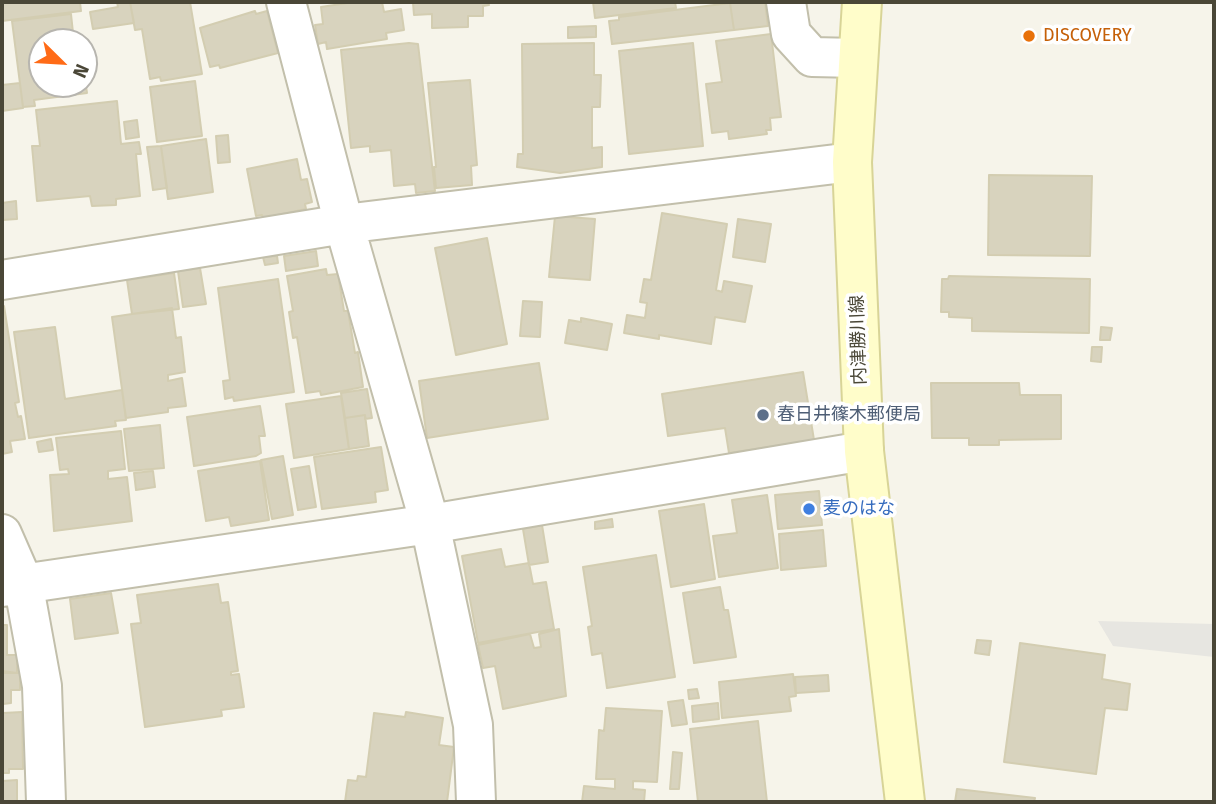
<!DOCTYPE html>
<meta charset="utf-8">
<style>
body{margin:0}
#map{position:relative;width:1216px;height:804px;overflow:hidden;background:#f6f4ea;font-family:"Fira Sans",sans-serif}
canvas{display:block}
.frame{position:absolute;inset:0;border:4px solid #4a4737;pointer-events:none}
.north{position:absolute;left:28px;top:28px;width:70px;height:70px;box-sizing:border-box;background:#fff;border:2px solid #b7b5af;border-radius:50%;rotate:114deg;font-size:19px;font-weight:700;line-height:28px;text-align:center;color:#4a4737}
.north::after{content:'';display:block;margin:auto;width:24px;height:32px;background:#ff6b17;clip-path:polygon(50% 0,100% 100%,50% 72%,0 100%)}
</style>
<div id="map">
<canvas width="1216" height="804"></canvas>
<div class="frame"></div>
<div class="north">N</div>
</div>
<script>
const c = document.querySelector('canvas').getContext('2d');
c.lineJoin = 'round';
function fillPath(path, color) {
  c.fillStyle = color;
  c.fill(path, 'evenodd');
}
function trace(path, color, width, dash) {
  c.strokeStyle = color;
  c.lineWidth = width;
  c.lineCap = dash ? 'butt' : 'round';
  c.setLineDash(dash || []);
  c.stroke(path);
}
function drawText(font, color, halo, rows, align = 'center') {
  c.font = font + ' "Fira Sans","Noto Sans JP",sans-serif';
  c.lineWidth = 7;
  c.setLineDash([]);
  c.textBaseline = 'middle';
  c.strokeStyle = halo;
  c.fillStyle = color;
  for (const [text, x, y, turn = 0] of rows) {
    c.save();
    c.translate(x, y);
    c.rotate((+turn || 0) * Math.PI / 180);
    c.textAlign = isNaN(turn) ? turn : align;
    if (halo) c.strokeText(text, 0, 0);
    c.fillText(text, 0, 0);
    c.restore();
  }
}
fillPath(new Path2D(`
 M 1098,621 L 1214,624 L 1214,657 L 1113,646 Z`), '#e7e6e1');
const building = new Path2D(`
 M 2,2 L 80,2 L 81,11 L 2,21 Z
 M 117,2 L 130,2 L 134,23 L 93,29 L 90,12 L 118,7 Z
 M 130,2 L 190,2 L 202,74 L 161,81 L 160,77 L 150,79 L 142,29 L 135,30 Z
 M 354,2 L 382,2 L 384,12 L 401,9 L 404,30 L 386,33 L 387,39 L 327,49 L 326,42 L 318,44 L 315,25 L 323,24 L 321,7 Z
 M 407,2 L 488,2 L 489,5 L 483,6 L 483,16 L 468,16 L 468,27 L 432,28 L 432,14 L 414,15 L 413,3 Z
 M 593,2 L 675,2 L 676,8 L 595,18 Z
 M 741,2 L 765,2 L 768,26 L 734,30 L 730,3 Z
 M 730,3 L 734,30 L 612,44 L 609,21 L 619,20 L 619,17 Z
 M 255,11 L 256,14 L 267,11 L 278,53 L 220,68 L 219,65 L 210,67 L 200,28 Z
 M 71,14 L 74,42 L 42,42 L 42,84 L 84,84 L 84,74 L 87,93 L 34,100 L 35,106 L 23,107 L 12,21 Z
 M 596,26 L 596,37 L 568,38 L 568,27 Z
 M 771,34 L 781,117 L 770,118 L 771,130 L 766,130 L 767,134 L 729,139 L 728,131 L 712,133 L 706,84 L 722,82 L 716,41 Z
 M 409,43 L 418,44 L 435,191 L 416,193 L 415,184 L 394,186 L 391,150 L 370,152 L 370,146 L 351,148 L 341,50 Z
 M 594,43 L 594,75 L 601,75 L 600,107 L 592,107 L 592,148 L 602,147 L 602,167 L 560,173 L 517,167 L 518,154 L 523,154 L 522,44 Z
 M 693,43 L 703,146 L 629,154 L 619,51 Z
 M 470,80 L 477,165 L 471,166 L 472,185 L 436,188 L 434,167 L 436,167 L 428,83 Z
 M 195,81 L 202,136 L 157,142 L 150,87 Z
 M 20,83 L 23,108 L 2,111 L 2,85 Z
 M 117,101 L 121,144 L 139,142 L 141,154 L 136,154 L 140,196 L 116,199 L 116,205 L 92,206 L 90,196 L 37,201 L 32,146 L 40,146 L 36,110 Z
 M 137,120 L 139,137 L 126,139 L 124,122 Z
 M 228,135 L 230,162 L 218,163 L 216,136 Z
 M 206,139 L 213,192 L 168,199 L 161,146 Z
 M 161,146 L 167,188 L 153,190 L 147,147 Z
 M 297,159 L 301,180 L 307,179 L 312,202 L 305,204 L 306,209 L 263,218 L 262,215 L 256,216 L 247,169 Z
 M 989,175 L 1092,176 L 1090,256 L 988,255 Z
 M 16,201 L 17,219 L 2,220 L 2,203 Z
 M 662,213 L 727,224 L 716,290 L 722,292 L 724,281 L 752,286 L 745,322 L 715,317 L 711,344 L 659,335 L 659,339 L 624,333 L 627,315 L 645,318 L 647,303 L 640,302 L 644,279 L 651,280 Z
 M 555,216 L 595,219 L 590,280 L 549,277 Z
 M 738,219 L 771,224 L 765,262 L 733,257 Z
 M 487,238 L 507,344 L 456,355 L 435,248 Z
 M 316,251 L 318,266 L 286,271 L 284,256 Z
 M 277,256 L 278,263 L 265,265 L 263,257 Z
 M 200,268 L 206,304 L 183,307 L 178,271 Z
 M 326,269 L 327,275 L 338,274 L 344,311 L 348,311 L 355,353 L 358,352 L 363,387 L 321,395 L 320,391 L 306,393 L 297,337 L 293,338 L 289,312 L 293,311 L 287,276 Z
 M 174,273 L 179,309 L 132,314 L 127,280 Z
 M 949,276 L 1090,279 L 1089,333 L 972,331 L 972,318 L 949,317 L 949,312 L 941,312 L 942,279 L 948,279 Z
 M 278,279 L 294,392 L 234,401 L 233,397 L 225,399 L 223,381 L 230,380 L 218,288 Z
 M 523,301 L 542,302 L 540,337 L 520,336 Z
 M 4,306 L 19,402 L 15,403 L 18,417 L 21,416 L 25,439 L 10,441 L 12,452 L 2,454 L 2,307 Z
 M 172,308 L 176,338 L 181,337 L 185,372 L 168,375 L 168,381 L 182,378 L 186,406 L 168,408 L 168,412 L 126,418 L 112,317 Z
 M 581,318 L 612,324 L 607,350 L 565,343 L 569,320 L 581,322 Z
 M 55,327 L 65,399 L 122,390 L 126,420 L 115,421 L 116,426 L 29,438 L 14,332 Z
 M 1101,327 L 1112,328 L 1110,340 L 1100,340 Z
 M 1092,347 L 1102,347 L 1101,362 L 1091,361 Z
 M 539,363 L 548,419 L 427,438 L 419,381 Z
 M 803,372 L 814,440 L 729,453 L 725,428 L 668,436 L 662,394 Z
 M 931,383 L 1019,383 L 1020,395 L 1061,395 L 1061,439 L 999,440 L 999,445 L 969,445 L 969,438 L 932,438 Z
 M 367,389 L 372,418 L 365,419 L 365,415 L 345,418 L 341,393 Z
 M 341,396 L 349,449 L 294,458 L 286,404 Z
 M 260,406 L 265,436 L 259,436 L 261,453 L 256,456 L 194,466 L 187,417 Z
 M 365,415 L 369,446 L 349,449 L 345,418 Z
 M 160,425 L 164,468 L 129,471 L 124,429 Z
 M 121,431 L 125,469 L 108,471 L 108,479 L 127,477 L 132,521 L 54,531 L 50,475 L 69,474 L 68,469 L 60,470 L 56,438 Z
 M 51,439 L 53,450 L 39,452 L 37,442 Z
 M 381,447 L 388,490 L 375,492 L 376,502 L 322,509 L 314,457 Z
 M 283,456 L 293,515 L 272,519 L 261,460 Z
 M 260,461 L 269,520 L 231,526 L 229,517 L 206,521 L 198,471 Z
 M 309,466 L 316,507 L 298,510 L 291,469 Z
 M 153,471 L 155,487 L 136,490 L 134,473 Z
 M 819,491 L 822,525 L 778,529 L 775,495 Z
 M 767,495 L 778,568 L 719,577 L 713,536 L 737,533 L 732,500 Z
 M 704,504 L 715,579 L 671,587 L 659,511 Z
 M 612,519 L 613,527 L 595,529 L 595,522 Z
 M 542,525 L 548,562 L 529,565 L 523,529 Z
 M 823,530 L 826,566 L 781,570 L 779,534 Z
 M 501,549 L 505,567 L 529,563 L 533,584 L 546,582 L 554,629 L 478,643 L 462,556 Z
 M 656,555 L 675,677 L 607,688 L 602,653 L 592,655 L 588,627 L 592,626 L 583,567 Z
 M 218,584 L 221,603 L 228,602 L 238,671 L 231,672 L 231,675 L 239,674 L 244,707 L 221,710 L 222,716 L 145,727 L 131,624 L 141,623 L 137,595 Z
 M 720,587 L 724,610 L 728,610 L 736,657 L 694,663 L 683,593 Z
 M 111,593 L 118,633 L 75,639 L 70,599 Z
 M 2,625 L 7,625 L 7,655 L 17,655 L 17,673 L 2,671 Z
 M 559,629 L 566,696 L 503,709 L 495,666 L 483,668 L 478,645 L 530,634 L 534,648 L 541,647 L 539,634 Z
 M 977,640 L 991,641 L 989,655 L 975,653 Z
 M 1020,643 L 1105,655 L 1102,679 L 1130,684 L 1127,710 L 1105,708 L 1096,774 L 1004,762 Z
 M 2,673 L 20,673 L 20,690 L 11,690 L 11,703 L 3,704 L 3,708 Z
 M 793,674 L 796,696 L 789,697 L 791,711 L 722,718 L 719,682 Z
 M 828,675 L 829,691 L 796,693 L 795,677 Z
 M 697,689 L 699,698 L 689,699 L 688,690 Z
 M 683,700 L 687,724 L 672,726 L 668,702 Z
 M 718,703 L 719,719 L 693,722 L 692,706 Z
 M 606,708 L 662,711 L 657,782 L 633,781 L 633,789 L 645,790 L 644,802 L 582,802 L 584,786 L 615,789 L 615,779 L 596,779 L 599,730 L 604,731 Z
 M 2,709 L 3,713 L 22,712 L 23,769 L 9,769 L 9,773 L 2,773 Z
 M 406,712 L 443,718 L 439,745 L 454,747 L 447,802 L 345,802 L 348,780 L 357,781 L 358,776 L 366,777 L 374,713 L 405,717 Z
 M 758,721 L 767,802 L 698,802 L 690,729 Z
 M 673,752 L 682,753 L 679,789 L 670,789 Z
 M 17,780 L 17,802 L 2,802 L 2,781 Z
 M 957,789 L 1035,798 L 1034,802 L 955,802 Z`);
fillPath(building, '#d8d3be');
trace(building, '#d3cdb1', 2);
const street = new Path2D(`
 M 286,2 L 344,224 L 430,524 L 473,725 L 476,802
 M 786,2 L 791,34 L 812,57 L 858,58
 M 2,280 L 344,224 L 852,162
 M 2,534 L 23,582 L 42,686 L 46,802
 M 2,587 L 430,524 L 864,451`);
const secondary = new Path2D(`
 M 862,2 L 852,162 L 864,451 L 905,802`);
trace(street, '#c2bfab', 42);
trace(secondary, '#d8d497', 42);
trace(street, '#fff', 38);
trace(secondary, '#fffdca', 38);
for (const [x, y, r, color] of [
 [1029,36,7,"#e8710a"],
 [763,415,7,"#5c6f8a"],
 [809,509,7,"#3f7fe0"]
]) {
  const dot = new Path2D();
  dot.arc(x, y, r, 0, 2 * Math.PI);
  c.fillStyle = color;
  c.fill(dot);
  trace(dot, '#fff', 2.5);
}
drawText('18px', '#c56008', '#fff', [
 ["DISCOVERY",1043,36]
], 'left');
drawText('18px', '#4a4737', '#fff', [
 ["内津勝川線",859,340,-92]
]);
drawText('18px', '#4e5e75', '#fff', [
 ["春日井篠木郵便局",777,415]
], 'left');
drawText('18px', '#366cbe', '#fff', [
 ["麦のはな",823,509]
], 'left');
</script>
